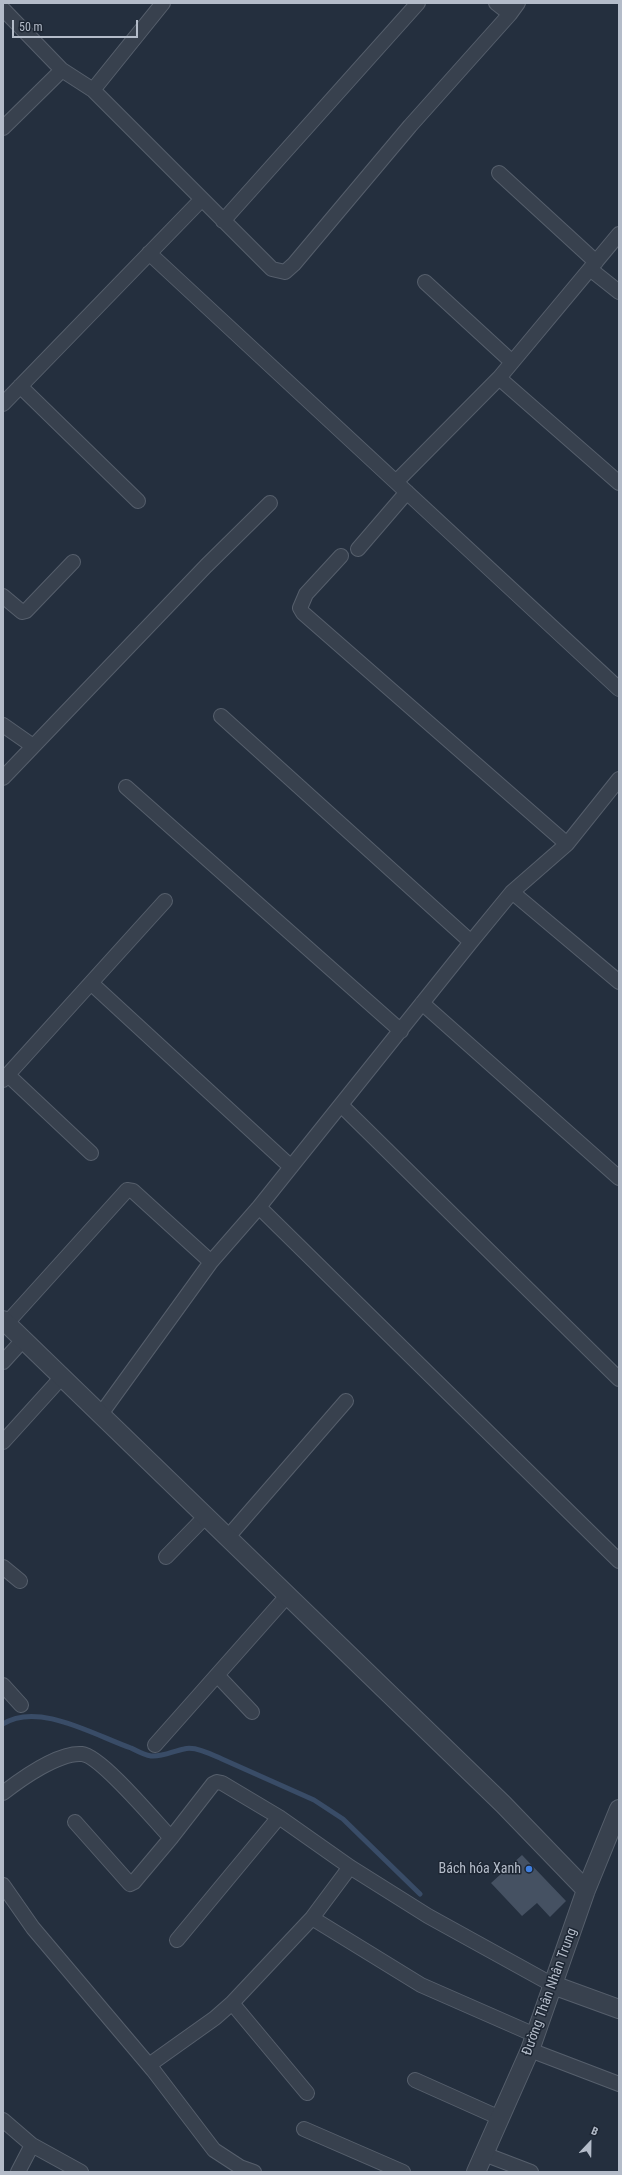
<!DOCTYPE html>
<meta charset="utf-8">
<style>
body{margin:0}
#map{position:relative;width:622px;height:2175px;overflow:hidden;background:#242f3e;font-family:"Roboto Condensed",sans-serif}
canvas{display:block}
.frame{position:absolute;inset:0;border:4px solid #b4bcc9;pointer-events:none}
.north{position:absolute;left:570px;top:2123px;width:40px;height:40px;-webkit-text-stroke:3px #1d2633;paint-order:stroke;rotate:22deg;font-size:11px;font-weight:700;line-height:16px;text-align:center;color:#b4bcc9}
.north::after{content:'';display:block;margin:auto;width:14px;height:18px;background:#b4bcc9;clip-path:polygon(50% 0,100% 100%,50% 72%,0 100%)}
.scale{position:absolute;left:12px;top:20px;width:126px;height:18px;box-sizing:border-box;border:2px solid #b4bcc9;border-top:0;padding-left:5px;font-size:12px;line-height:14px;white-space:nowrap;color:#b4bcc9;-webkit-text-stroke:3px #1d2633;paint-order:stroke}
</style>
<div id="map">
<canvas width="622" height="2175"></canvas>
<div class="frame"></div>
<div class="north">B</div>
<div class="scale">50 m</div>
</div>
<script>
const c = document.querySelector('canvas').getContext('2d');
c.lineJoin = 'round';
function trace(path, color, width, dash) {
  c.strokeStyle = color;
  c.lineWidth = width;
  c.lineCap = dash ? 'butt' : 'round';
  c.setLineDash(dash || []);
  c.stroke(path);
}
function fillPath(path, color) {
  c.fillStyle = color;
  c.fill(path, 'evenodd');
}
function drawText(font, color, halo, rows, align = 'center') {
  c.font = font + ' "Roboto Condensed",sans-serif';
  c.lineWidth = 3;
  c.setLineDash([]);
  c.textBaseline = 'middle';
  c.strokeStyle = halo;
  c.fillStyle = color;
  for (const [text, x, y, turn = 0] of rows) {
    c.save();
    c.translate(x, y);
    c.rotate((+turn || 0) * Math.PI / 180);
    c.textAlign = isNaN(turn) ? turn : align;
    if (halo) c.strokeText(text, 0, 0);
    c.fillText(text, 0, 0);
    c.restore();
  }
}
trace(new Path2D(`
 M 3,1724 C 38,1701 96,1736 131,1748 C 137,1751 144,1755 151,1756 C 163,1757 173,1751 184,1749 C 195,1746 211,1754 222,1759 L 314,1800 L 343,1819 L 420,1894`), '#394c67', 5);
fillPath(new Path2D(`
 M 522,1855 L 566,1901 L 550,1917 L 537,1903 L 522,1916 L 491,1883 Z`), '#455162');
const minor = new Path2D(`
 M 496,3 L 510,14
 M 3,9 L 62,70 L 93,90 L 272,269 L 285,272 L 294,264 L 410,126 L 510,14 L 518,3
 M 93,90 L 163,3
 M 3,128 L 62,70
 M 499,173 L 596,262
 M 223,221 L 418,3
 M 149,253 L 619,689
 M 590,269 L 619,292
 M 425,282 L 512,362
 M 499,378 L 619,483
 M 20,386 L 138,501
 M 3,404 L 202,199
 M 396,482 L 499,378 L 619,234
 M 358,549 L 407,492
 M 341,556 L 306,594 L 300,608 L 303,613 L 567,844
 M 3,596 L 22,612 L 26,611 L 73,562
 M 221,716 L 471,942
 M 3,725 L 33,746
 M 3,778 L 206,566 L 270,503
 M 126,787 L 401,1031
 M 512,892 L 619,982
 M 91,983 L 291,1167
 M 422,1003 L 619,1178
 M 8,1075 L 91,1153
 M 3,1080 L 165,901
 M 341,1105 L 619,1379
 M 259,1207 L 619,1561
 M 6,1324 L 127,1190 L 133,1191 L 211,1262
 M 3,1362 L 23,1340
 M 101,1414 L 211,1262 L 259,1207 L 471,942 L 512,892 L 567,844 L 619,779
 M 3,1442 L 61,1378
 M 227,1538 L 346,1401
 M 166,1557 L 205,1517
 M 3,1567 L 20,1581
 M 217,1675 L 252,1712
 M 3,1685 L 21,1705
 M 155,1745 L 287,1596
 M 3,1793 C 21,1779 59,1752 82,1754 C 101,1756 155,1821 171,1838 L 213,1784 L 217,1782 L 222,1783 L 279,1817 L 350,1867 L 428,1916 L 553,1985
 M 75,1822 L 130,1884 L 134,1882 L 171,1838
 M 3,1885 L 33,1928 L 153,2070 L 214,2150 L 240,2167 L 254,2172
 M 312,1918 L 421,1985 L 535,2035
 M 177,1940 L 279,1817
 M 232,2003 L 307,2093
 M 530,2050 L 619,2084
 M 149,2065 L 215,2018 L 232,2003 L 312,1918 L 350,1867
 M 415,2080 L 500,2118
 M 3,2120 L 32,2145 L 81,2172
 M 304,2129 L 403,2172
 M 484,2154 L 531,2172
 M 18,2172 L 32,2145`);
const tertiary = new Path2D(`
 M 3,1320 L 503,1804 L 586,1890
 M 553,1985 L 619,2009
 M 476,2172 L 530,2050 L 586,1890 L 619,1809`);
trace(minor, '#565f6c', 16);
trace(tertiary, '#565f6c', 20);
trace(minor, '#38414e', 14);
trace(tertiary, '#38414e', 18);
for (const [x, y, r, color] of [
 [529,1869,4,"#3f7fe0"]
]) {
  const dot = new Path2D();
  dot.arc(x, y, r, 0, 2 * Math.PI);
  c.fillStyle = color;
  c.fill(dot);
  trace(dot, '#1d2633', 1.5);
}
drawText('14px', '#b4bcc9', '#1d2633', [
 ["Bách hóa Xanh",521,1869]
], 'right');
drawText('14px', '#b4bcc9', '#1d2633', [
 ["Đường Thân Nhân Trung",550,1992,-70]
]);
</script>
